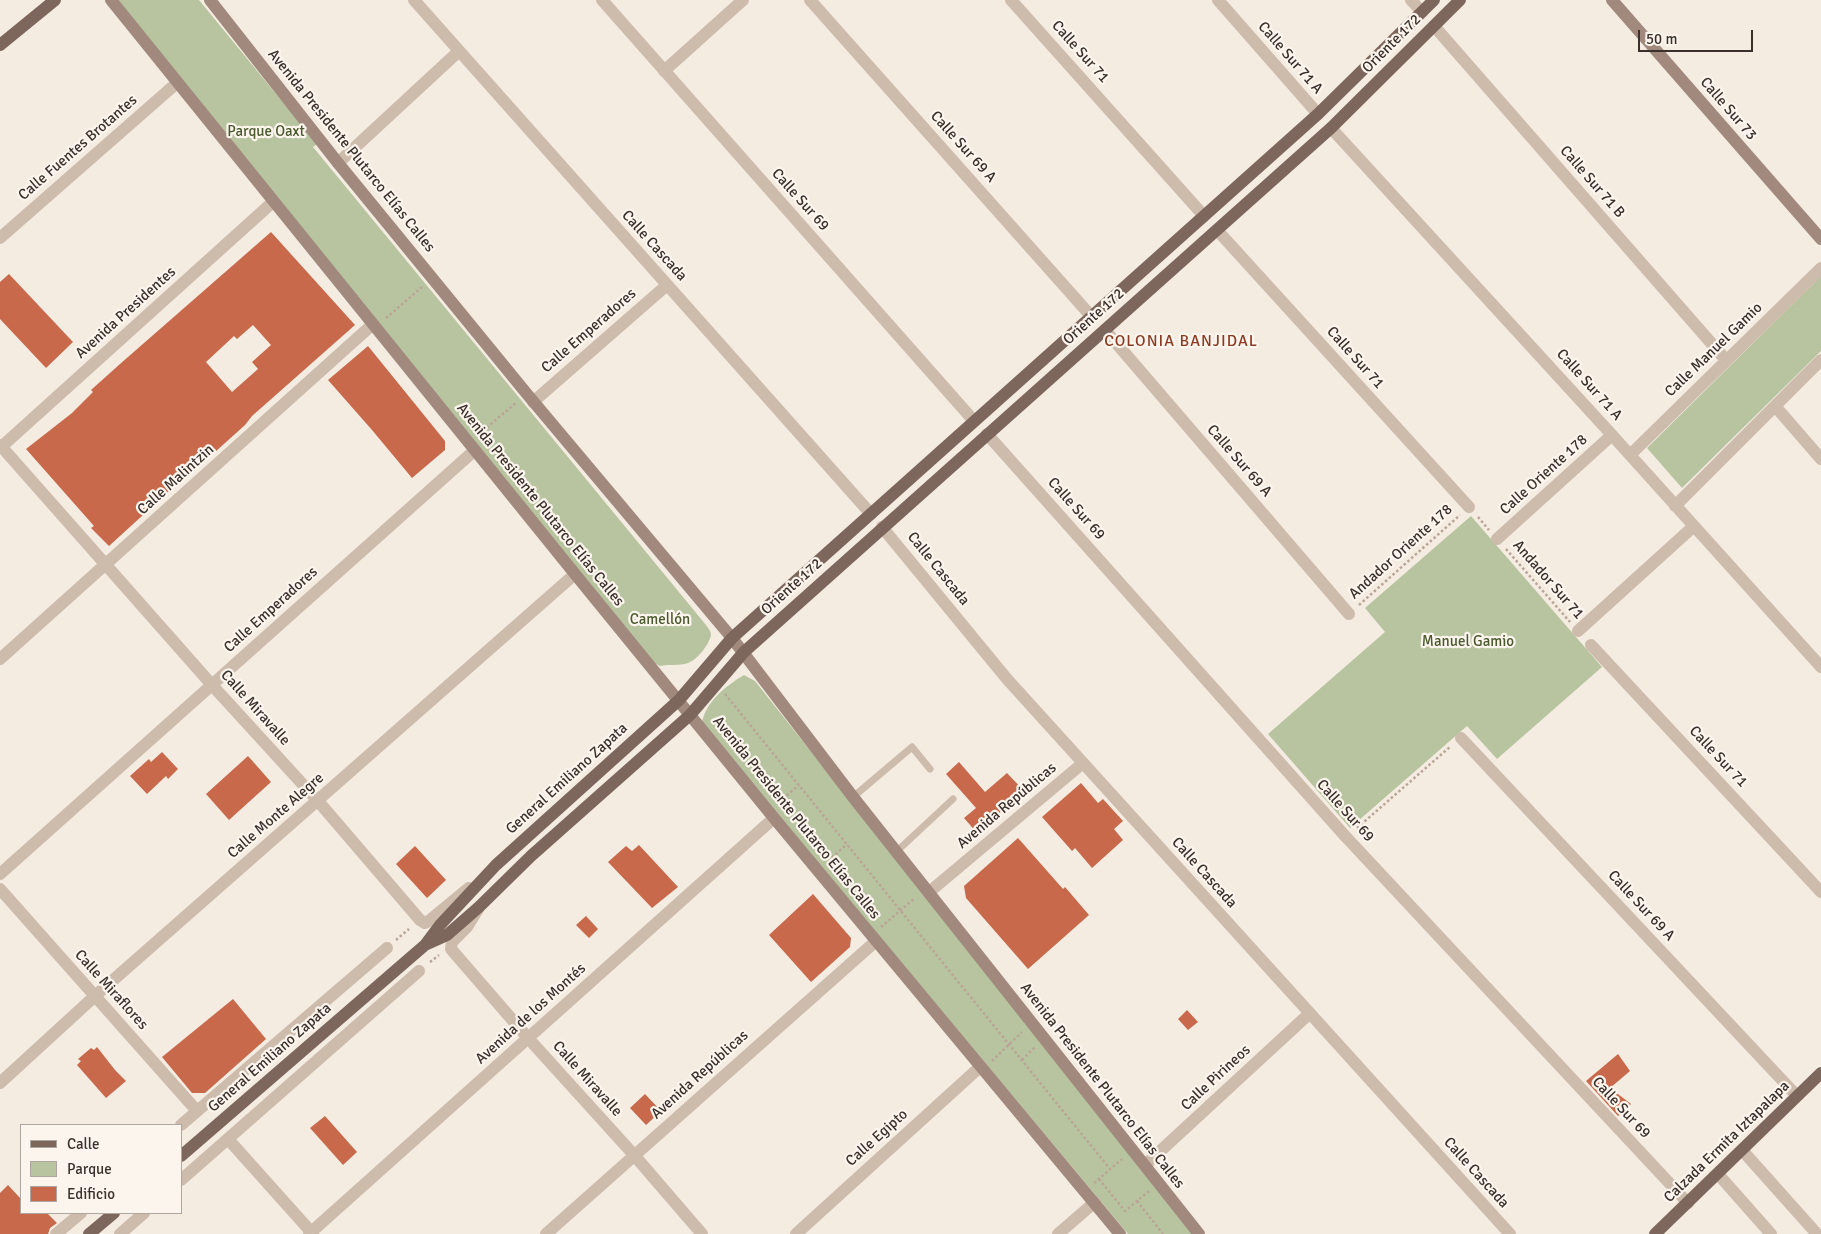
<!DOCTYPE html>
<meta charset="utf-8">
<style>
body{margin:0}
#map{position:relative;width:1821px;height:1234px;overflow:hidden;background:#f4ebe1;font-family:Signika,sans-serif}
canvas{display:block}
.legend{position:absolute;left:20px;top:1124px;width:162px;height:90px;box-sizing:border-box;background:#fbf5ee;border:1px solid #aea6a0;margin:0;padding:6px 9px;list-style:none;font-size:15px;color:#3b302b}
.legend li{display:flex;align-items:center;gap:10px;height:25px}
.legend b{width:25px;border:1px solid #aea6a0}
.scale{position:absolute;left:1638px;top:30px;width:115px;height:22px;box-sizing:border-box;border:2px solid #3b302b;border-top:0;padding-left:6px;font-size:15px;line-height:18px;white-space:nowrap;color:#3b302b;-webkit-text-stroke:4px #fbf5ee;paint-order:stroke}
</style>
<div id="map">
<canvas width="1821" height="1234"></canvas>
<ul class="legend">
<li><b style="height:6px;background:#7d675c"></b>Calle</li>
<li><b style="height:14px;background:#b8c4a0"></b>Parque</li>
<li><b style="height:14px;background:#c8694b"></b>Edificio</li>
</ul>
<div class="scale">50 m</div>
</div>
<script>
const c = document.querySelector('canvas').getContext('2d');
c.lineJoin = 'round';
function fillPath(path, color) {
  c.fillStyle = color;
  c.fill(path, 'evenodd');
}
function trace(path, color, width, dash) {
  c.strokeStyle = color;
  c.lineWidth = width;
  c.lineCap = dash ? 'butt' : 'round';
  c.setLineDash(dash || []);
  c.stroke(path);
}
function drawText(font, color, halo, rows, align = 'center') {
  c.font = font + ' Signika,sans-serif';
  c.lineWidth = 4.5;
  c.setLineDash([]);
  c.textBaseline = 'middle';
  c.strokeStyle = halo;
  c.fillStyle = color;
  for (const [text, x, y, turn = 0] of rows) {
    c.save();
    c.translate(x, y);
    c.rotate((+turn || 0) * Math.PI / 180);
    c.textAlign = isNaN(turn) ? turn : align;
    if (halo) c.strokeText(text, 0, 0);
    c.fillText(text, 0, 0);
    c.restore();
  }
}
fillPath(new Path2D(`
 M 118,0 L 199,0 L 317,144 L 313,147 L 706,625 C 708,628 711,631 711,635 C 709,645 697,660 688,663 C 679,666 669,664 660,666 L 652,662 Z
 M 1821,276 L 1821,351 L 1682,488 L 1647,448 Z
 M 1471,516 L 1602,667 L 1497,759 L 1467,726 L 1350,828 L 1268,734 L 1385,632 L 1365,608 Z
 M 744,675 L 755,681 L 1193,1234 L 1128,1234 L 702,724 C 704,703 727,685 744,675 Z`), '#b8c4a0');
fillPath(new Path2D(`
 M 271,232 L 355,325 L 252,416 L 245,425 L 215,452 L 212,449 L 175,482 L 177,484 L 109,546 L 91,528 L 94,526 L 26,449 L 72,413 L 93,392 L 91,390 L 120,364 ZM 253,325 L 271,345 L 252,362 L 258,369 L 232,392 L 206,362 L 234,336 L 237,339 Z
 M 9,274 L 73,342 L 46,368 L 0,319 L 0,282 Z
 M 368,346 L 445,441 L 445,450 L 412,478 L 372,430 L 328,380 Z
 M 162,752 L 178,769 L 168,779 L 166,776 L 147,794 L 130,776 L 149,759 L 151,762 Z
 M 248,756 L 271,782 L 229,820 L 206,794 Z
 M 959,762 L 985,792 L 1007,773 L 1024,791 L 977,833 L 964,818 L 976,808 L 946,774 Z
 M 1081,783 L 1098,803 L 1103,799 L 1123,821 L 1114,829 L 1123,840 L 1092,868 L 1075,848 L 1072,851 L 1042,817 Z
 M 1018,838 L 1063,889 L 1065,887 L 1089,915 L 1028,969 L 966,898 L 964,886 Z
 M 639,845 L 678,887 L 652,908 L 608,862 L 626,846 L 632,851 Z
 M 415,846 L 446,880 L 427,898 L 396,864 Z
 M 813,894 L 851,938 L 850,947 L 811,982 L 769,935 Z
 M 586,916 L 598,929 L 589,938 L 576,925 Z
 M 233,999 L 266,1039 L 205,1093 L 192,1093 L 162,1057 Z
 M 1187,1010 L 1198,1022 L 1188,1030 L 1178,1019 Z
 M 97,1047 L 115,1070 L 126,1081 L 106,1098 L 77,1065 L 81,1061 L 78,1059 L 91,1048 L 94,1050 Z
 M 1618,1054 L 1630,1071 L 1610,1088 L 1631,1104 L 1618,1116 L 1586,1081 Z
 M 645,1094 L 661,1111 L 646,1125 L 630,1108 Z
 M 325,1116 L 357,1152 L 343,1165 L 310,1128 Z
 M 8,1185 L 21,1199 L 21,1213 L 47,1213 L 57,1223 L 50,1228 L 48,1234 L 0,1234 L 0,1193 Z`), '#c8694b');
trace(new Path2D(`
 M 386,318 L 422,287
 M 479,434 L 517,402
 M 1478,517 L 1489,530
 M 1506,549 L 1570,622
 M 1359,605 L 1460,515
 M 725,694 L 1110,1169
 M 779,802 L 799,785
 M 1357,828 L 1451,746
 M 828,861 L 847,844
 M 881,927 L 915,898
 M 396,940 L 409,929
 M 430,962 L 439,955
 M 1022,1060 L 1035,1047
 M 992,1061 L 1022,1032
 M 1099,1179 L 1125,1211 L 1149,1191
 M 1094,1183 L 1122,1159
 M 1137,1201 L 1163,1234`), '#b9a596', 2.5, [2.5, 2.5]);
trace(new Path2D(`
 M 853,797 L 912,747 L 930,769
 M 896,852 L 953,799`), '#cdbbac', 7);
trace(new Path2D(`
 M 414,0 L 871,514
 M 602,0 L 974,421
 M 810,0 L 1091,316
 M 1011,0 L 1204,216
 M 1218,0 L 1318,114
 M 1411,0 L 1422,12
 M 1434,26 L 1726,360
 M 664,71 L 743,0
 M 1331,128 L 1612,435 L 1821,667
 M 338,163 L 458,52
 M 1217,230 L 1469,507
 M 0,238 L 178,82
 M 1105,330 L 1349,614
 M 533,402 L 667,285
 M 1775,406 L 1821,459
 M 987,434 L 1346,837 L 1688,1203
 M 0,445 L 212,685 L 318,801 L 420,920 L 425,923 L 429,921 L 469,888
 M 0,448 L 274,201
 M 1630,455 L 1821,268
 M 1675,506 L 1821,360
 M 882,527 L 1007,679 L 1510,1234
 M 1497,539 L 1612,435
 M 1578,631 L 1694,526
 M 1591,645 L 1821,892
 M 0,659 L 373,324
 M 1461,738 L 1797,1096
 M 0,874 L 475,450
 M 0,889 L 197,1111
 M 928,893 L 1083,763
 M 478,909 L 467,927 L 452,942 L 451,949 L 528,1038 L 634,1155 L 702,1234
 M 0,1083 L 95,996 L 575,574
 M 181,1125 L 387,948
 M 228,1139 L 313,1234
 M 1742,1150 L 1817,1234
 M 1144,1166 L 1310,1013
 M 1718,1174 L 1771,1234
 M 181,1180 L 419,971
 M 56,1234 L 81,1213
 M 120,1234 L 144,1213
 M 309,1234 L 774,818
 M 546,1234 L 876,941
 M 796,1234 L 981,1066
 M 1058,1234 L 1095,1202`), '#cdbbac', 12);
trace(new Path2D(`
 M 111,0 L 575,574 L 774,818 L 1120,1234
 M 210,0 L 338,163 L 527,394 L 732,638 L 853,797 L 1199,1234
 M 1612,0 L 1821,239`), '#a18a7d', 12);
trace(new Path2D(`
 M 0,45 L 55,0
 M 427,944 L 447,935 L 479,907 L 531,856 L 690,715 L 744,652 L 1331,128 L 1460,0
 M 181,1156 L 425,945 L 440,925 L 496,865 L 679,700 L 732,638 L 1318,114 L 1434,0
 M 89,1234 L 114,1213
 M 1655,1234 L 1821,1073`), '#7d675c', 12);
drawText('15px', '#3b302b', '#fbf5ee', [
 ["Oriente 172",1392,44,-45],
 ["Calle Sur 71",1080,52,48],
 ["Calle Sur 71 A",1290,58,49],
 ["Calle Sur 73",1728,109,49],
 ["Calle Sur 69 A",963,147,48],
 ["Calle Fuentes Brotantes",78,148,-41],
 ["Avenida Presidente Plutarco Elías Calles",351,151,51],
 ["Calle Sur 71 B",1592,182,49],
 ["Calle Sur 69",800,200,48],
 ["Calle Cascada",654,246,48],
 ["Avenida Presidentes",126,313,-42],
 ["Oriente 172",1094,317,-42],
 ["Calle Emperadores",589,331,-41],
 ["Calle Manuel Gamio",1714,350,-44],
 ["Calle Sur 71",1355,358,48],
 ["Calle Sur 71 A",1589,385,48],
 ["Calle Sur 69 A",1239,461,49],
 ["Calle Oriente 178",1544,475,-42],
 ["Calle Malintzin",176,480,-42],
 ["Avenida Presidente Plutarco Elías Calles",540,505,51],
 ["Calle Sur 69",1076,509,48],
 ["Andador Oriente 178",1401,552,-42],
 ["Calle Cascada",938,569,51],
 ["Andador Sur 71",1548,580,49],
 ["Oriente 172",792,587,-42],
 ["Calle Emperadores",271,610,-42],
 ["Calle Miravalle",255,708,48],
 ["Calle Sur 71",1718,757,47],
 ["General Emiliano Zapata",567,779,-42],
 ["Avenida Repúblicas",1007,806,-40],
 ["Calle Sur 69",1345,811,48],
 ["Calle Monte Alegre",276,816,-41],
 ["Avenida Presidente Plutarco Elías Calles",796,818,51],
 ["Calle Cascada",1204,873,48],
 ["Calle Sur 69 A",1641,906,47],
 ["Calle Miraflores",111,990,48],
 ["Avenida de los Montés",531,1014,-42],
 ["General Emiliano Zapata",270,1058,-41],
 ["Avenida Repúblicas",700,1075,-42],
 ["Calle Pirineos",1216,1078,-43],
 ["Calle Miravalle",587,1079,48],
 ["Avenida Presidente Plutarco Elías Calles",1102,1086,52],
 ["Calle Sur 69",1621,1108,47],
 ["Calle Egipto",877,1138,-42],
 ["Calzada Ermita Iztapalapa",1727,1142,-44],
 ["Calle Cascada",1476,1173,48]
]);
drawText('15px', '#4a5a2e', '#fbf5ee', [
 ["Parque Oaxt",266,132],
 ["Camellón",660,620],
 ["Manuel Gamio",1468,642]
]);
c.letterSpacing = '1px';
drawText('16px', '#8c3b22', '#fbf5ee', [
 ["COLONIA BANJIDAL",1181,342]
]);
c.letterSpacing = '0px';
</script>
